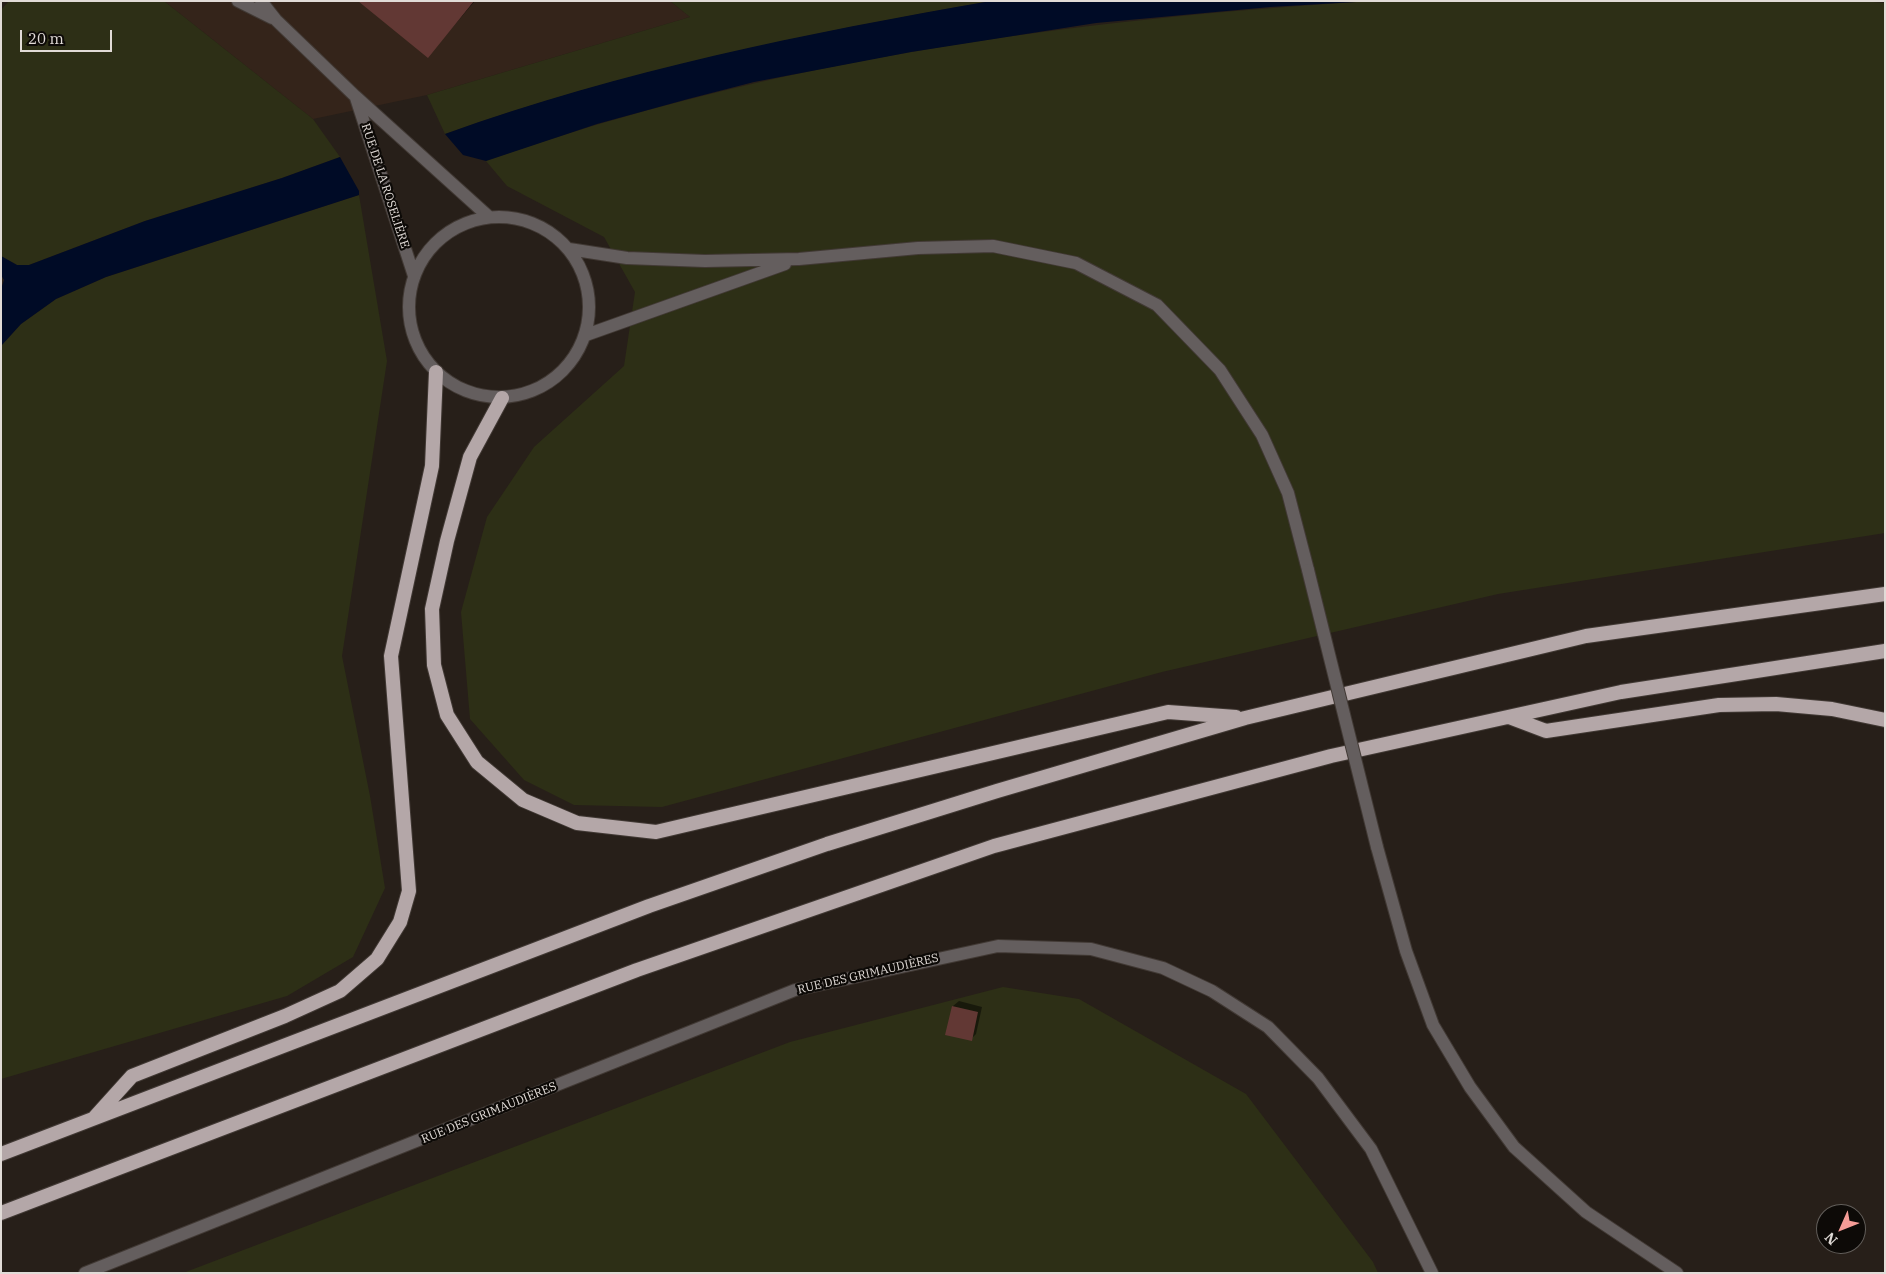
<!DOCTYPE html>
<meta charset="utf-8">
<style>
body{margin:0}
#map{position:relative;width:1886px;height:1274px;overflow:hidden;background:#271f19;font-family:"IBM Plex Serif",serif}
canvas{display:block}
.frame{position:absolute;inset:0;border:2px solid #e1dbd7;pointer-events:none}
.north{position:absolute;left:1816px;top:1204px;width:50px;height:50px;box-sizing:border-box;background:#0d0a07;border:1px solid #625e5a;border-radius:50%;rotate:226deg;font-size:14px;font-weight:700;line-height:20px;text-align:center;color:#e1dbd7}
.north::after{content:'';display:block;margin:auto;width:18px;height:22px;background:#f59c96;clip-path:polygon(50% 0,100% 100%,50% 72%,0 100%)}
.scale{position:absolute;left:20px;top:30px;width:92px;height:22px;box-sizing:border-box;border:2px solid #e1dbd7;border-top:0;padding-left:6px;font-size:15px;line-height:18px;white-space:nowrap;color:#e1dbd7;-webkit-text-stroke:4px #0d0a07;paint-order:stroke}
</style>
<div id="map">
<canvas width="1886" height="1274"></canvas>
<div class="frame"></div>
<div class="north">N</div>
<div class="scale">20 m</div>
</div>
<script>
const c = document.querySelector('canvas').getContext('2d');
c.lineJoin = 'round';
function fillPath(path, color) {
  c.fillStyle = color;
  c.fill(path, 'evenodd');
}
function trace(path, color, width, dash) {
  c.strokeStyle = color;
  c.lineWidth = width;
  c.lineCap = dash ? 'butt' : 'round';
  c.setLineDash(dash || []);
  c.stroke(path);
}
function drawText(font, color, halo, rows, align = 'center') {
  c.font = font + ' "IBM Plex Serif",serif';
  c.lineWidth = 4.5;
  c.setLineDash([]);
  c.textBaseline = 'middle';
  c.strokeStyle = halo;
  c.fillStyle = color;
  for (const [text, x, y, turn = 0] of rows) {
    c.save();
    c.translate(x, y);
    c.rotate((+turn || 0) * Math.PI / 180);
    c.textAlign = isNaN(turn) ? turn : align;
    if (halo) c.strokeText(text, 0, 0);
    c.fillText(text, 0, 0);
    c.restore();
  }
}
fillPath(new Path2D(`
 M 164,1 L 670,1 L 690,17 L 427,95 L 313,119 Z`), '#34241a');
fillPath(new Path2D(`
 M 9,1 L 164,1 L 313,119 L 340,157 L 282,178 L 145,221 L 29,265 L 17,265 L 1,256 L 1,10 Z
 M 670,1 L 991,1 C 806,34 622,71 445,134 L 427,95 L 690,17 Z
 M 1373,1 L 1862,1 L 1885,3 L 1885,533 L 1498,594 L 1162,672 L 662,807 L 574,805 L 524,780 L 470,719 L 461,612 L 487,517 L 534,447 L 624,366 L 635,292 L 604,237 L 507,186 L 486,161 C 770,60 1073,19 1373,1 Z
 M 359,195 L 387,361 L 342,656 L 370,796 L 385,888 L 353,957 L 287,996 L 1,1079 L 1,346 L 21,324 L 56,299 L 106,277 Z
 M 1003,987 L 1079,999 L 1246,1094 L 1373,1262 L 1378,1273 L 183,1273 L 790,1042 Z`), '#2d2f16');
fillPath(new Path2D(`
 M 991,1 L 1373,1 L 1270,7 L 1096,23 L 911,52 L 754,82 L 688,99 L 597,124 L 486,161 L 463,155 L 445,134 C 622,70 806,33 991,1 Z
 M 340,157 L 359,191 L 359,195 L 106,277 L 56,299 L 21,324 L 1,346 L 1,289 L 4,280 L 1,275 L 1,256 L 17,265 L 29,265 L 145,221 L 282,178 Z`), '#000b26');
fillPath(new Path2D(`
 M 360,1 L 475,1 L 428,56 Z
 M 959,1001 L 982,1007 L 976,1034 L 971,1039 L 947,1034 L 953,1006 Z`), '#0007');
fillPath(new Path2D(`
 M 358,1 L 474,1 L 428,58 Z
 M 952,1006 L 978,1012 L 972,1041 L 945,1035 Z`), '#623834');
const minor = new Path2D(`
 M 85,1273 L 795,990 L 998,946 L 1091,949 L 1163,968 L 1212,991 L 1268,1027 L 1318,1078 L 1371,1149 L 1432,1273`);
const tertiary = new Path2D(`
 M 238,1 L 272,18
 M 261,1 L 276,20 L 355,96 L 489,217
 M 356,98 L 414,276
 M409 307a90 90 0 1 1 180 0a90 90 0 1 1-180 0Z
 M 569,249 L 627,258 L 705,261 L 799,259 L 918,248 L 993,246 L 1076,263 L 1157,305 L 1220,370 L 1262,435 L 1288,493 L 1308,570
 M 586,335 L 785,264
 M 1377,847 L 1406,951 L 1433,1025 L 1470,1087 L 1514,1147 L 1586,1212 L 1677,1273`);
const trunk = new Path2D(`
 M 502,398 L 470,457 L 447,541 L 432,609 L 434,665 L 447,715 L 477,762 L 523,800 L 577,823 L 656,832 L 1168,712 L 1236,717
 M 1509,717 L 1546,731 L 1719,705 L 1776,704 L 1832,709 L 1885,720
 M 95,1117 L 132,1076 L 285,1016 L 340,991 L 377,959 L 400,922 L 409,891 L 391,656 L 432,466 L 436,372
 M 1,1154 L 649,906 L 827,844 L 997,791 L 1245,718 L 1586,636 L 1885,594
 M 1,1213 L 637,970 L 994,846 L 1331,756 L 1621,692 L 1885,651`);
trace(minor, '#413934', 14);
trace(tertiary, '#413934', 14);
trace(trunk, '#413934', 16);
trace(minor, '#645e5e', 12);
trace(tertiary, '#645e5e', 12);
trace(trunk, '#b4a7a8', 14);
const tertiaryBridge = new Path2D(`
 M 1308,570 L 1377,847`);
trace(tertiaryBridge, '#413934', 14, []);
trace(tertiaryBridge, '#645e5e', 12);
drawText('12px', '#e1dbd7', '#0d0a07', [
 ["RUE DE LA ROSELIÈRE",385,186,72],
 ["RUE DES GRIMAUDIÈRES",868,974,-13],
 ["RUE DES GRIMAUDIÈRES",489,1113,-22]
]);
</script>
